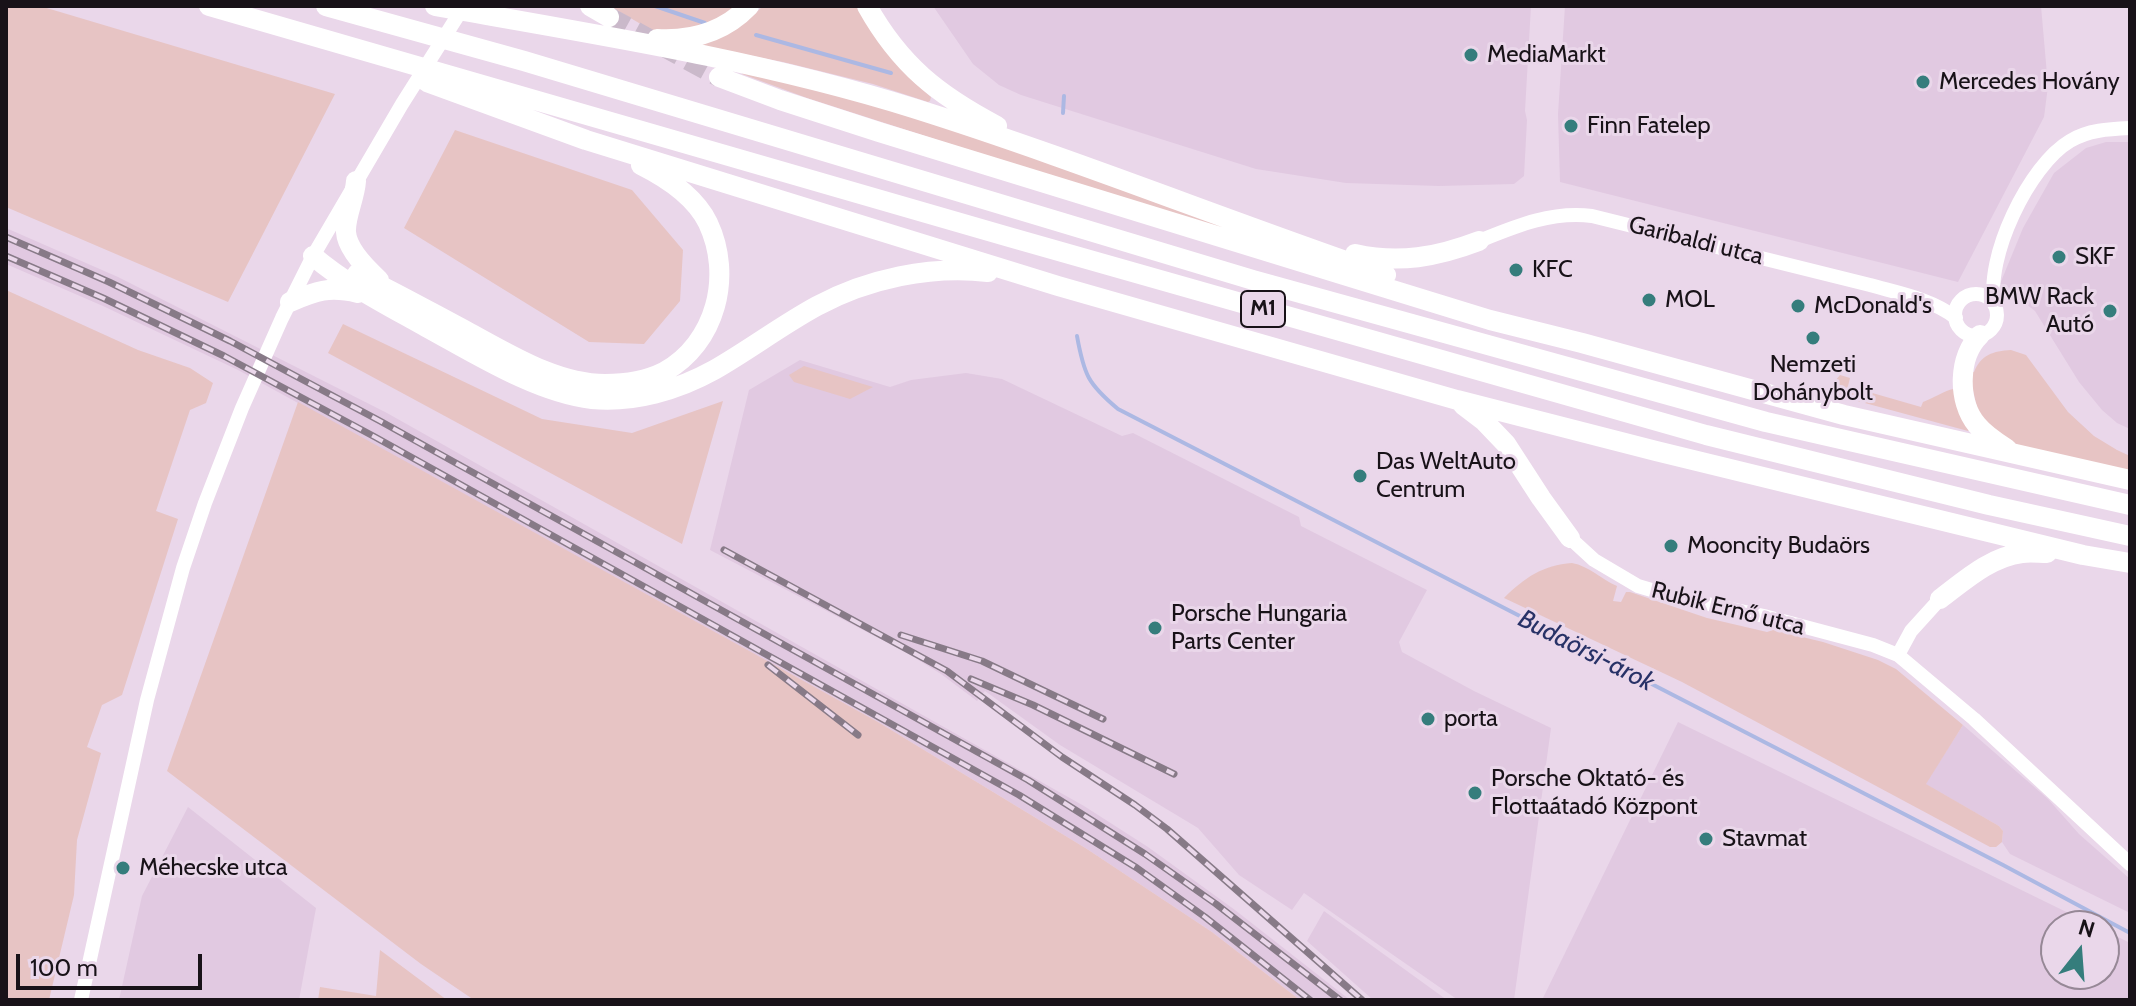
<!DOCTYPE html>
<meta charset="utf-8">
<style>
body{margin:0}
#map{position:relative;width:2136px;height:1006px;overflow:hidden;background:#ead7ea;font-family:Cabin,sans-serif}
canvas{display:block}
.frame{position:absolute;inset:0;border:8px solid #181218;pointer-events:none}
.north{position:absolute;left:2040px;top:910px;width:80px;height:80px;box-sizing:border-box;background:#ead7ea;border:2px solid #968896;border-radius:50%;rotate:17deg;font-size:22px;font-weight:700;line-height:32px;text-align:center;color:#181218}
.north::after{content:'';display:block;margin:auto;width:28px;height:36px;background:#357d7c;clip-path:polygon(50% 0,100% 100%,50% 72%,0 100%)}
.scale{position:absolute;left:16px;top:954px;width:186px;height:36px;box-sizing:border-box;border:4px solid #181218;border-top:0;padding-left:10px;font-size:24px;line-height:28px;white-space:nowrap;color:#181218;-webkit-text-stroke:6px #ead7ea;paint-order:stroke}
</style>
<div id="map">
<canvas width="2136" height="1006"></canvas>
<div class="frame"></div>
<div class="north">N</div>
<div class="scale">100 m</div>
</div>
<script>
const c = document.querySelector('canvas').getContext('2d');
c.lineJoin = 'round';
function fillPath(path, color) {
  c.fillStyle = color;
  c.fill(path, 'evenodd');
}
function trace(path, color, width, dash) {
  c.strokeStyle = color;
  c.lineWidth = width;
  c.lineCap = dash ? 'butt' : 'round';
  c.setLineDash(dash || []);
  c.stroke(path);
}
function drawText(font, color, halo, rows, align = 'center') {
  c.font = font + ' Cabin,sans-serif';
  c.lineWidth = 6;
  c.setLineDash([]);
  c.textBaseline = 'middle';
  c.strokeStyle = halo;
  c.fillStyle = color;
  for (const [text, x, y, turn = 0] of rows) {
    c.save();
    c.translate(x, y);
    c.rotate((+turn || 0) * Math.PI / 180);
    c.textAlign = isNaN(turn) ? turn : align;
    if (halo) c.strokeText(text, 0, 0);
    c.fillText(text, 0, 0);
    c.restore();
  }
}
fillPath(new Path2D(`
 M 933,6 L 1531,6 L 1525,111 L 1527,120 L 1524,176 L 1514,184 L 1439,186 L 1346,183 L 1256,169 L 1021,95 L 999,85 L 973,64 Z
 M 1565,6 L 2041,6 L 2048,86 L 2044,117 L 1958,282 L 1560,182 L 1558,114 Z
 M 2106,142 L 2130,142 L 2130,429 L 2117,423 L 2102,410 L 2079,382 L 2035,311 L 2000,284 L 2023,228 L 2054,173 L 2086,148 Z
 M 6,228 L 118,277 L 387,413 L 1084,806 L 1148,847 L 1235,910 L 1350,1000 L 1300,1000 L 1212,932 L 1087,849 L 878,722 L 238,370 L 103,306 L 6,264 Z
 M 800,360 L 890,387 L 911,380 L 966,373 L 1002,379 L 1122,436 L 1133,433 L 1299,517 L 1301,526 L 1427,590 L 1399,642 L 1402,652 L 1474,691 L 1551,728 L 1514,1000 L 1458,1000 L 1304,893 L 1292,910 L 1239,875 L 1198,828 L 1060,745 L 985,691 L 977,701 L 941,674 L 907,653 L 710,550 L 749,390 Z
 M 1678,722 L 2095,926 L 2056,926 L 2056,974 L 2104,974 L 2104,930 L 2130,943 L 2130,1000 L 1542,1000 Z
 M 1963,725 L 2048,799 L 2079,834 L 2130,879 L 2130,913 L 2010,854 L 2002,842 L 2003,831 L 1999,826 L 1925,784 Z
 M 188,807 L 316,908 L 299,1000 L 119,1000 L 142,896 Z
 M 1324,911 L 1447,1000 L 1373,1000 L 1307,941 Z`), '#e1c9e1');
fillPath(new Path2D(`
 M 6,6 L 40,6 L 335,94 L 228,302 L 6,207 Z
 M 610,6 L 740,6 L 710,26 L 656,33 Z
 M 763,6 L 857,6 L 913,81 L 931,97 L 930,101 L 928,102 L 873,84 L 783,62 L 701,46 L 702,44 L 749,19 Z
 M 745,68 L 863,98 L 1313,256 L 1118,198 L 807,98 L 742,74 Z
 M 455,130 L 632,190 L 683,250 L 680,301 L 644,344 L 589,342 L 404,228 Z
 M 6,290 L 138,350 L 190,368 L 213,383 L 206,403 L 190,410 L 156,511 L 178,519 L 122,695 L 102,705 L 87,747 L 101,753 L 77,840 L 74,895 L 49,1000 L 6,1000 Z
 M 343,324 L 542,419 L 632,433 L 723,401 L 682,544 L 328,353 Z
 M 2011,350 L 2026,355 L 2068,412 L 2094,436 L 2117,450 L 2130,456 L 2130,473 L 2021,447 L 1980,422 L 1969,372 L 1974,372 C 1981,355 1993,351 2011,350 Z
 M 804,366 L 873,387 L 850,399 L 794,382 L 789,375 Z
 M 1840,375 L 1850,378 L 1848,386 L 1921,407 L 1923,402 C 1932,399 1946,390 1953,389 L 1971,429 L 1968,431 L 1839,396 L 1834,389 L 1835,381 Z
 M 298,402 L 878,722 L 1087,849 L 1212,932 L 1300,1000 L 474,1000 L 421,964 L 167,771 Z
 M 1572,563 C 1589,566 1601,579 1617,586 L 1613,601 L 1621,602 L 1626,592 L 1630,592 L 1707,618 L 1767,632 L 1773,630 L 1823,642 L 1878,660 L 1896,669 L 1963,725 L 1926,784 L 1999,826 L 2003,831 L 2002,842 L 1996,847 L 1990,847 L 1682,682 L 1504,598 C 1524,578 1543,565 1572,563 Z
 M 380,950 L 447,1000 L 318,1000 L 320,987 L 376,996 Z`), '#e7c4c4');
trace(new Path2D(`
 M 655,6 L 705,23
 M 756,35 L 891,73
 M 1063,113 L 1064,96
 M 1077,336 C 1084,375 1088,384 1118,409 L 2003,865 L 2130,933`), '#acb8e3', 4);
trace(new Path2D(`
 M 609,17 L 719,77`), '#cab9ca', 20, [20, 10]);
trace(new Path2D(`
 M 1479,241 C 1516,226 1551,211 1592,216 L 1870,285 C 1898,293 1932,299 1956,318
 M1955 315a21 21 0 1 1 42 0a21 21 0 1 1-42 0Z
 M 1995,305 C 1984,259 2029,165 2070,141 C 2088,130 2109,129 2130,128
 M 1570,538 L 1594,560 L 1638,586 L 1675,597 L 1764,616 L 1873,645 L 1898,655 L 1974,719 L 2130,864
 M 1898,655 L 1911,631 L 1940,599`), '#fff', 14);
trace(new Path2D(`
 M 81,1000 L 147,700 L 183,568 L 205,503 L 242,408 L 282,318 L 313,256 L 402,104 L 464,6`), '#fff', 14);
trace(new Path2D(`
 M 209,6 L 1009,237 L 1706,435 L 1989,505 L 2130,536
 M 326,6 L 524,61 L 1253,280 L 1766,422 L 2130,505
 M 435,6 C 593,34 760,60 913,108 C 1072,158 1228,221 1386,275
 M 590,6 L 609,17
 M 867,6 C 900,65 938,95 997,126
 M 657,39 C 693,41 724,32 749,6
 M 719,77 L 780,100 L 879,132 L 1490,320 L 1582,343 L 1844,415 L 2130,480
 M 427,82 L 586,140 L 1058,286 L 1457,400 L 1656,451 L 2083,555 L 2130,563
 M 356,181 C 355,198 345,217 346,232 C 347,249 367,269 379,280
 M 1355,254 C 1399,264 1437,257 1479,241
 M 313,256 C 347,285 387,305 426,327 C 474,353 537,393 592,399 C 634,403 678,390 714,370 C 749,350 782,325 817,306 C 867,279 931,265 988,272
 M 357,274 C 395,292 432,313 470,333 C 511,355 557,384 605,384 C 625,384 646,381 664,372 C 716,343 733,276 708,223 C 695,196 667,178 641,165
 M 290,302 C 316,291 329,286 358,293
 M 1980,335 C 1958,356 1957,401 1977,425 C 1985,435 1996,442 2007,449
 M 1463,405 L 1484,421 L 1506,444 L 1541,498 L 1570,538
 M 1940,599 C 1964,581 1990,557 2022,553 C 2030,552 2039,553 2047,553`), '#fff', 20);
const rail = new Path2D(`
 M 6,237 L 109,282 L 230,341 L 380,421 L 1028,780 L 1145,854 L 1216,904 L 1340,1000
 M 6,256 L 103,298 L 224,356 L 375,437 L 1019,795 L 1137,868 L 1205,917 L 1310,1000
 M 724,550 L 947,671 L 1062,757 L 1135,805 L 1167,829 L 1362,1000
 M 901,635 L 982,661 L 1103,719
 M 768,665 L 858,735
 M 971,679 L 1033,705 L 1174,774`);
trace(rail, '#877a87', 7);
trace(rail, '#ead7ea', 4, [12]);
for (const [x, y, r, color] of [
 [1471,55,8,"#357d7c"],
 [1923,82,8,"#357d7c"],
 [1571,126,8,"#357d7c"],
 [2059,257,8,"#357d7c"],
 [1516,270,8,"#357d7c"],
 [1649,300,8,"#357d7c"],
 [1798,306,8,"#357d7c"],
 [2110,311,8,"#357d7c"],
 [1813,338,8,"#357d7c"],
 [1360,476,8,"#357d7c"],
 [1671,546,8,"#357d7c"],
 [1155,628,8,"#357d7c"],
 [1428,719,8,"#357d7c"],
 [1475,793,8,"#357d7c"],
 [1706,839,8,"#357d7c"],
 [123,868,8,"#357d7c"]
]) {
  const dot = new Path2D();
  dot.arc(x, y, r, 0, 2 * Math.PI);
  c.fillStyle = color;
  c.fill(dot);
  trace(dot, '#ead7ea', 3);
}
for (const [x, y, w] of [
 [1263,309,44]
]) {
  const box = new Path2D();
  box.roundRect(x - w / 2, y - 18, w, 36, 6);
  c.fillStyle = '#ead7ea';
  c.fill(box);
  trace(box, '#181218', 2);
}
drawText('bold 22px', '#181218', null, [
 ["M1",1263,309]
]);
drawText('24px', '#181218', '#ead7ea', [
 ["MediaMarkt",1487,55],
 ["Mercedes Hovány",1939,82],
 ["Finn Fatelep",1587,126],
 ["SKF",2075,257],
 ["KFC",1532,270],
 ["BMW Rack",2094,297,"right"],
 ["Autó",2094,325,"right"],
 ["MOL",1665,300],
 ["McDonald's",1814,306],
 ["Nemzeti",1813,365,"center"],
 ["Dohánybolt",1813,393,"center"],
 ["Das WeltAuto",1376,462],
 ["Centrum",1376,490],
 ["Mooncity Budaörs",1687,546],
 ["Porsche Hungaria",1171,614],
 ["Parts Center",1171,642],
 ["porta",1444,719],
 ["Porsche Oktató- és",1491,779],
 ["Flottaátadó Központ",1491,807],
 ["Stavmat",1722,839],
 ["Méhecske utca",139,868]
], 'left');
drawText('24px', '#181218', '#ead7ea', [
 ["Garibaldi utca",1696,241,14],
 ["Rubik Ernő utca",1728,609,14]
]);
drawText('italic 26px', '#283267', '#ead7ea', [
 ["Budaörsi-árok",1586,651,27]
]);
</script>
